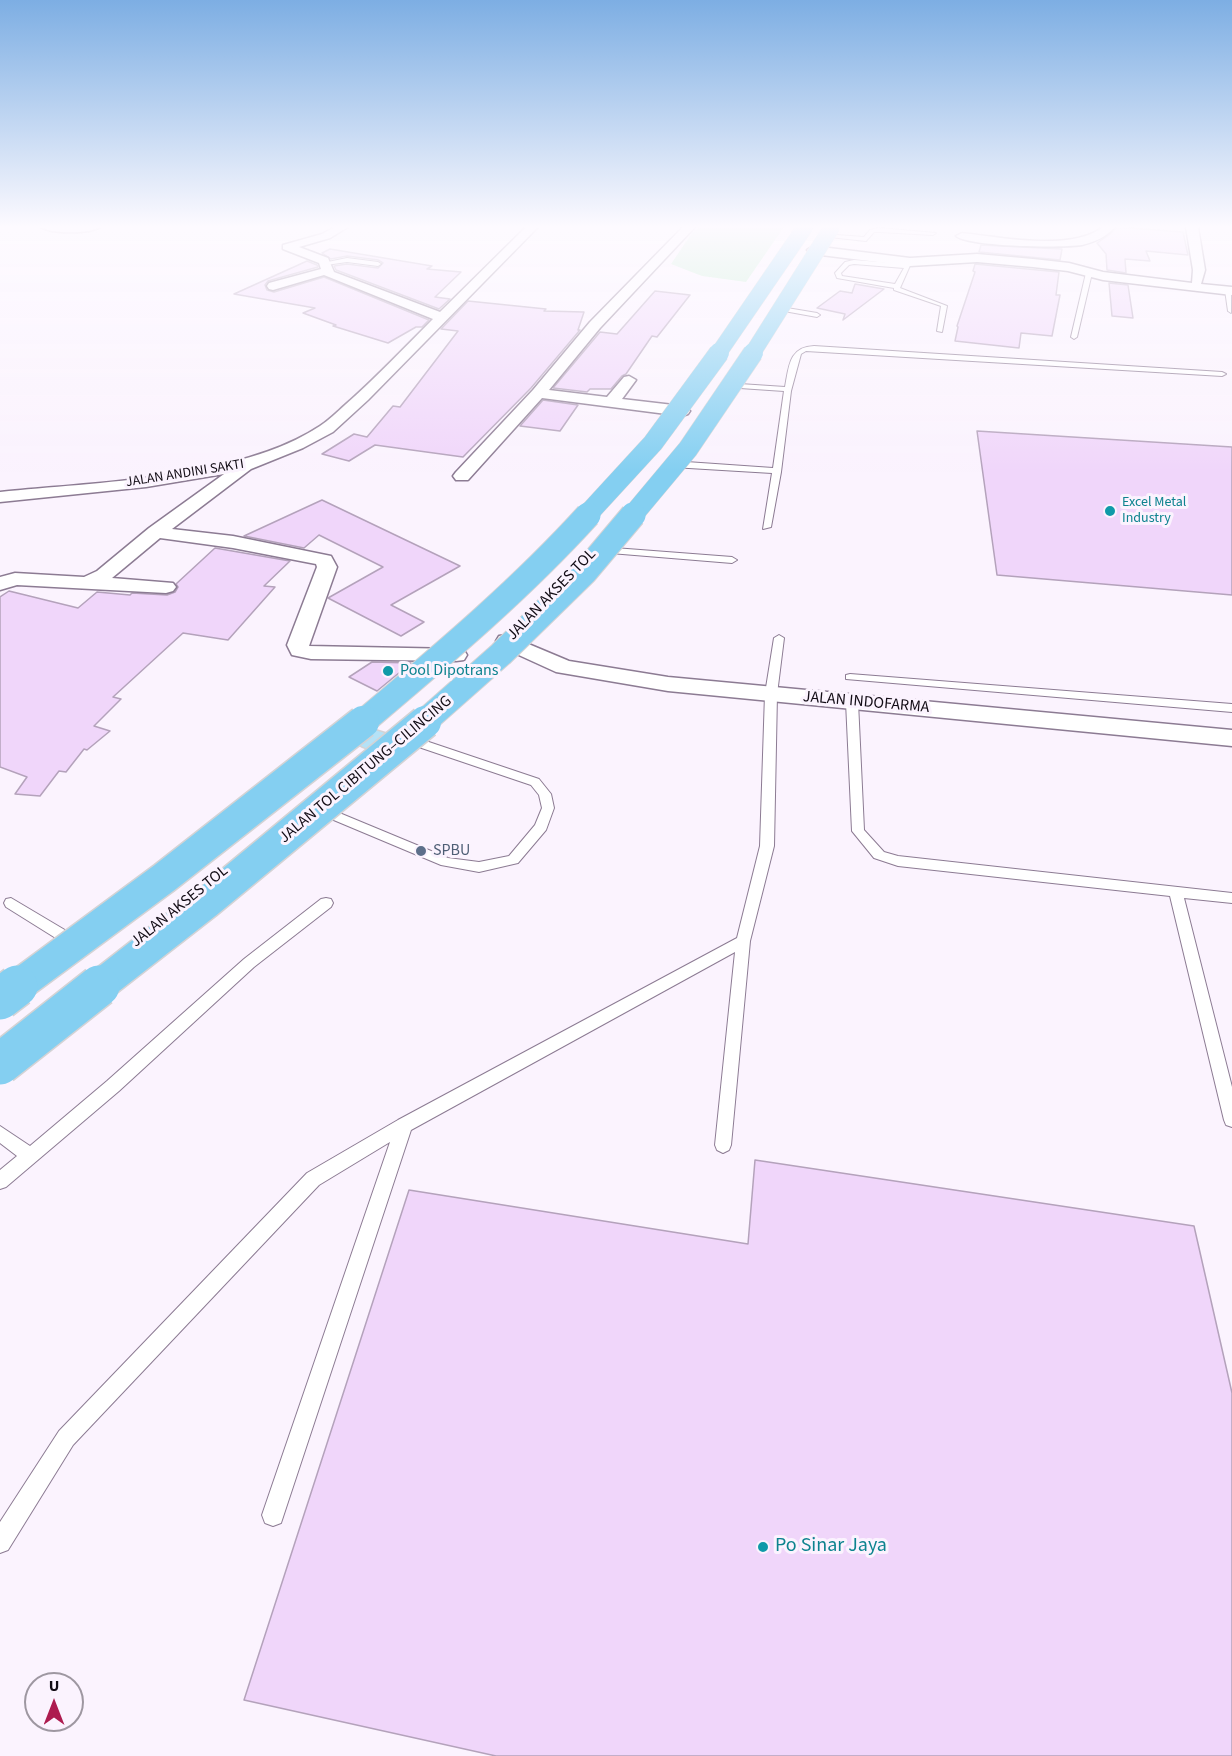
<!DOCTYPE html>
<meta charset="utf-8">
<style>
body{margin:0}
#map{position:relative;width:1232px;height:1756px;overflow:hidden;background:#fbf3fe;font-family:"Source Sans 3",sans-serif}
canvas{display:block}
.north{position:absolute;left:24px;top:1672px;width:60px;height:60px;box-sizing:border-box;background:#fbf3fe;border:2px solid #9e97a1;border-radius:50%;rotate:0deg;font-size:16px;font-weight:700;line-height:24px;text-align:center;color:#120c15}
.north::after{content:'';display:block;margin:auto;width:21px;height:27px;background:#ad1b4f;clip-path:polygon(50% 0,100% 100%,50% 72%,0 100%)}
</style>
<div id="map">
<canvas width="1232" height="1756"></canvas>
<div class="north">U</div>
</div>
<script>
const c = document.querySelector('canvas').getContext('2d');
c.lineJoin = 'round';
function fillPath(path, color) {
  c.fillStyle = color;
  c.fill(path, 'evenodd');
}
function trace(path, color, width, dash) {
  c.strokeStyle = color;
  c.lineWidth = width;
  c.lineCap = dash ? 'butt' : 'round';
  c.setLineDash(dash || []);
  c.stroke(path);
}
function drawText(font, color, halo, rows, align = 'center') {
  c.font = font + ' "Source Sans 3",sans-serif';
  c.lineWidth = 6;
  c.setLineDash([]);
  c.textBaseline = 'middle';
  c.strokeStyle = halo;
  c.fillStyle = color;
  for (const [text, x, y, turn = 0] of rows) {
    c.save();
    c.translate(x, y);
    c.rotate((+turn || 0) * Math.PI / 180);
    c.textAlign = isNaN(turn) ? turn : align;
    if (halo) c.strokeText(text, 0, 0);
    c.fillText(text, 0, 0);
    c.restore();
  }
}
fillPath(new Path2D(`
 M 699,227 L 784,227 L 746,282 L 702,276 L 671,264 L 692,233 Z`), '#beedcb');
const building = new Path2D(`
 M 1117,227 L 1183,232 L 1188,255 L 1146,251 L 1150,261 L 1125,259 L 1126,273 L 1107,270 L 1106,254 L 1097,243 L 1109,235 Z
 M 981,245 L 1062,249 L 1060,260 L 979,252 Z
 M 330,249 L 432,266 L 427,269 L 461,272 L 435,297 L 450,299 L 439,309 L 336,270 L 334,266 L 347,264 L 378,268 L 383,263 L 378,260 L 347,256 L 331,259 L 322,253 Z
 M 307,261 L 317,265 L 318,267 L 268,281 L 265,285 L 267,290 L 274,292 L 324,277 L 429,320 L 422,327 L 416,327 L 388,343 L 333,326 L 336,325 L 303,313 L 315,308 L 234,294 Z
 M 975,264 L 1059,272 L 1056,295 L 1060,295 L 1052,336 L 1021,333 L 1019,348 L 955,341 L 958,327 L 957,326 L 975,272 L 973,271 Z
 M 1109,283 L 1128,285 L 1133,318 L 1112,316 Z
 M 855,284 L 884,289 L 843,320 L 845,314 L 817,308 L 840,291 L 852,293 Z
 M 655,291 L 690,295 L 657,337 L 652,336 L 626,374 L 622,376 L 611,389 L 590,389 L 587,392 L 553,388 L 600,332 L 617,334 Z
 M 468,301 L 546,309 L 544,311 L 584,312 L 578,330 L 580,330 L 531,388 L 463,457 L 375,445 L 349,461 L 322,454 L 354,434 L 367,437 L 393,406 L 400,407 L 458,331 L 441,329 Z
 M 543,400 L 578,405 L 560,431 L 520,426 Z
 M 977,431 L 1232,447 L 1232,595 L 997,575 Z
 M 322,500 L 460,566 L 391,605 L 424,622 L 401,636 L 328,598 L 383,567 L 319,535 L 304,548 L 244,536 Z
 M 215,548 L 290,561 L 264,586 L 275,587 L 228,640 L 183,633 L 113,697 L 121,699 L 94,726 L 110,731 L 87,750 L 84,749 L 66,772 L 59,771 L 40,796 L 15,794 L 27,777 L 0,767 L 0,597 L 9,591 L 78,608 L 97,592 L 130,595 L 132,593 L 167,595 L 175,592 L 178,587 L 176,584 Z
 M 372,662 L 411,663 L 377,691 L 349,677 Z
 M 755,1160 L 1194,1226 L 1232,1393 L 1232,1756 L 496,1756 L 244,1700 L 409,1190 L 748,1244 Z`);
fillPath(building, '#f0d6fa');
trace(building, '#b4a2bb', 1.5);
const lane = new Path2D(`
 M 879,228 L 936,233 L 933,235 L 879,232 L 874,232 L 866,241 L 820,236 L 823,234 L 864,237 L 870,230 Z
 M 347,258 L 378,262 L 381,264 L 378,266 L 347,262 L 326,265 L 323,263 Z
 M 854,260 L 906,264 L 908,261 L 912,261 L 900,288 L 947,306 L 942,332 L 937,331 L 941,306 L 894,290 L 894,288 L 837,278 L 835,273 L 845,262 ZM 854,264 L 904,268 L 895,284 L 842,276 L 841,273 L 849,265 Z
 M 1089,271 L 1092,273 L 1077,337 L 1074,339 L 1071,337 L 1086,273 Z
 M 1228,288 L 1231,290 L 1231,313 L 1228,311 L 1225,290 Z
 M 775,306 L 817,313 L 820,315 L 817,317 L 773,309 Z
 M 814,346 L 1222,372 L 1226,374 L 1222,376 L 806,351 L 801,354 L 791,391 L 781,472 L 771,527 L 763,529 L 772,473 L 672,467 L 668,464 L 672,461 L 773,468 L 784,391 L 725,387 L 721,385 L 725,383 L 785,387 C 789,366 789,347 814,346 Z
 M 601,547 L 732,557 L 737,560 L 732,563 L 598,552 L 596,550 Z
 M 779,635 L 784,638 L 777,694 L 774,846 L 750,941 L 731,1145 L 729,1150 L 723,1153 L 717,1150 L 715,1145 L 735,952 L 411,1130 L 281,1523 L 273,1526 L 265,1523 L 262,1515 L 390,1142 L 319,1185 L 73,1445 L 8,1550 L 0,1553 L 0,1522 L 59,1431 L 307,1173 L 398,1120 L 737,938 L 760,846 L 765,694 L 774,638 Z
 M 850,674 L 1232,704 L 1232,712 L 846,679 L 846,675 Z
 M 852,699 L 858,702 L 864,830 L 884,852 L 898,856 L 1232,893 L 1232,903 L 1184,898 L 1232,1087 L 1232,1127 L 1226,1125 L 1224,1120 L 1170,896 L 898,866 L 874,858 L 852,831 L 846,702 Z
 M 405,734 L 539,779 L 551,794 L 554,808 L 546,830 L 518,863 L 479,872 L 441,865 L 317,813 L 315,810 L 317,807 L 325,807 L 448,858 L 479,862 L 509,856 L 535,825 L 542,808 L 539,795 L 531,785 L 401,741 L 399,738 L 401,735 Z
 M 11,898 L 80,939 L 82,943 L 80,947 L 70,947 L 6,907 L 4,903 L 6,899 Z
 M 326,898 L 331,899 L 333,903 L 331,907 L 254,967 L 119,1091 L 6,1187 L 0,1189 L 0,1170 L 17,1156 L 0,1143 L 0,1126 L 30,1146 L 107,1081 L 244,959 L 321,899 Z`);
const street = new Path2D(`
 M 41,227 L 100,227 C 90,234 51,234 41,227 Z
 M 335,227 L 348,227 L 330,238 L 299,247 L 328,258 L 334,272 L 440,312 L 526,227 L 538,227 L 368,400 L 333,432 L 303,448 L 251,469 L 172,529 L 233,536 L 331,556 L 337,567 L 309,646 L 456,649 L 464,650 L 467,655 L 464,660 L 456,661 L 311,659 L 292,655 L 287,645 L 317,567 L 316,564 L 233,548 L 160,538 L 112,578 L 173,583 L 176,587 L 173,591 L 166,593 L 17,585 L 0,590 L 0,577 L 15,573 L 84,577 L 97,571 L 149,528 L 224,474 L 146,487 L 0,502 L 0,492 C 95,482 240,479 320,426 C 329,420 337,412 345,405 C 376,378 404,348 433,319 L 324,275 L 273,290 L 269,289 L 267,286 L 269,283 L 321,269 L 319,263 L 283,249 L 283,245 L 322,234 Z
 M 683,227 L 695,227 L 600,328 L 549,390 L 607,397 L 624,377 L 629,376 L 636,380 L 622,399 L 682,406 L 690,411 L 688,414 L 682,416 L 542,398 L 468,480 L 456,480 L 453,476 L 456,472 L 533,390 L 590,322 Z
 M 1103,227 L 1115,227 C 1106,237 1095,242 1082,245 C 1062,248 970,247 956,236 L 962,233 C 1000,237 1071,252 1103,227 Z
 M 1186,227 L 1198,227 L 1205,270 L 1201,284 L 1232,287 L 1232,295 L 1103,280 L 1068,271 L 1033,267 L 977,262 L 910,266 L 813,254 L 807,250 L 813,246 L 910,258 L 977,254 L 1033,259 L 1069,263 L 1103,272 L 1192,283 L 1193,270 Z
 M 507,635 L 569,661 L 668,677 L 1232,730 L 1232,746 L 668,691 L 556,672 L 499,646 L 496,641 L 499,636 Z`);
const primary = new Path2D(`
 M 362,726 L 397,737 L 402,744 L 397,751 C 382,755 356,748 348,735 L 352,729 Z`);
trace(lane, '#8c7b93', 2);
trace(street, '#8c7b93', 3);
trace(primary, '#d4d3d5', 3);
fillPath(lane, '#fff');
fillPath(street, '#fff');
fillPath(primary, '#b5e2f7');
const highwayBridgeFar4 = new Path2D(`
 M 718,354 L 805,227
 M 752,354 L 832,227`);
const highwayBridgeFar3 = new Path2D(`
 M 586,516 L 653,443 L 719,353
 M 632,516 L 688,449 L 753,353`);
const highwayBridgeFar2 = new Path2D(`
 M 362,723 C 440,657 519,591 588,515
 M 423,723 L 501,654 L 585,572 L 633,515`);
const highwayBridgeFar1 = new Path2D(`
 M 15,988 L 164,878 L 363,722
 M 97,988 L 206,903 L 425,722`);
const highwayBridge = new Path2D(`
 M 0,999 L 17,986
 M 0,1064 L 99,986`);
trace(highwayBridgeFar4, '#d4d3d5', 17, []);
trace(highwayBridgeFar3, '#d4d3d5', 21, []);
trace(highwayBridgeFar2, '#d4d3d5', 27, []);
trace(highwayBridgeFar1, '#d4d3d5', 35, []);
trace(highwayBridge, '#d4d3d5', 44, []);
trace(highwayBridgeFar4, '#84cff1', 16);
trace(highwayBridgeFar3, '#84cff1', 20);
trace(highwayBridgeFar2, '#84cff1', 25);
trace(highwayBridgeFar1, '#84cff1', 32);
trace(highwayBridge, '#84cff1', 41);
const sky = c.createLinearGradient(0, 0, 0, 472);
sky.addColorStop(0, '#7daee3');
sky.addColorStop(0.48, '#fdfaff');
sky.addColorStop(1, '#fdfaff00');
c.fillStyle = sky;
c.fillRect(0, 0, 1232, 472);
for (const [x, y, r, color] of [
 [1110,511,6,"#0f9aa8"],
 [388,671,6,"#0f9aa8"],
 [421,851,6,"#5c6f8a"],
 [763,1547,6,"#0f9aa8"]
]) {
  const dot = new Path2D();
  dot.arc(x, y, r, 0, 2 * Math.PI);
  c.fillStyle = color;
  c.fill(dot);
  trace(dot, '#fbf3fe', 2);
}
drawText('14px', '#120c15', '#fbf3fe', [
 ["JALAN ANDINI SAKTI",185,474,-9]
]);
drawText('14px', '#0d838f', '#fbf3fe', [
 ["Excel Metal",1122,503],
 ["Industry",1122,519]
], 'left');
drawText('16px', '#120c15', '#fbf3fe', [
 ["JALAN AKSES TOL",552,595,-46],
 ["JALAN INDOFARMA",866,703,5],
 ["JALAN TOL CIBITUNG–CILINCING",366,770,-40],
 ["JALAN AKSES TOL",180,907,-39]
]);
drawText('16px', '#0d838f', '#fbf3fe', [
 ["Pool Dipotrans",400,671]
], 'left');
drawText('16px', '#4e5e75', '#fbf3fe', [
 ["SPBU",433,851]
], 'left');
drawText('20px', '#0d838f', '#fbf3fe', [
 ["Po Sinar Jaya",775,1547]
], 'left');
</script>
